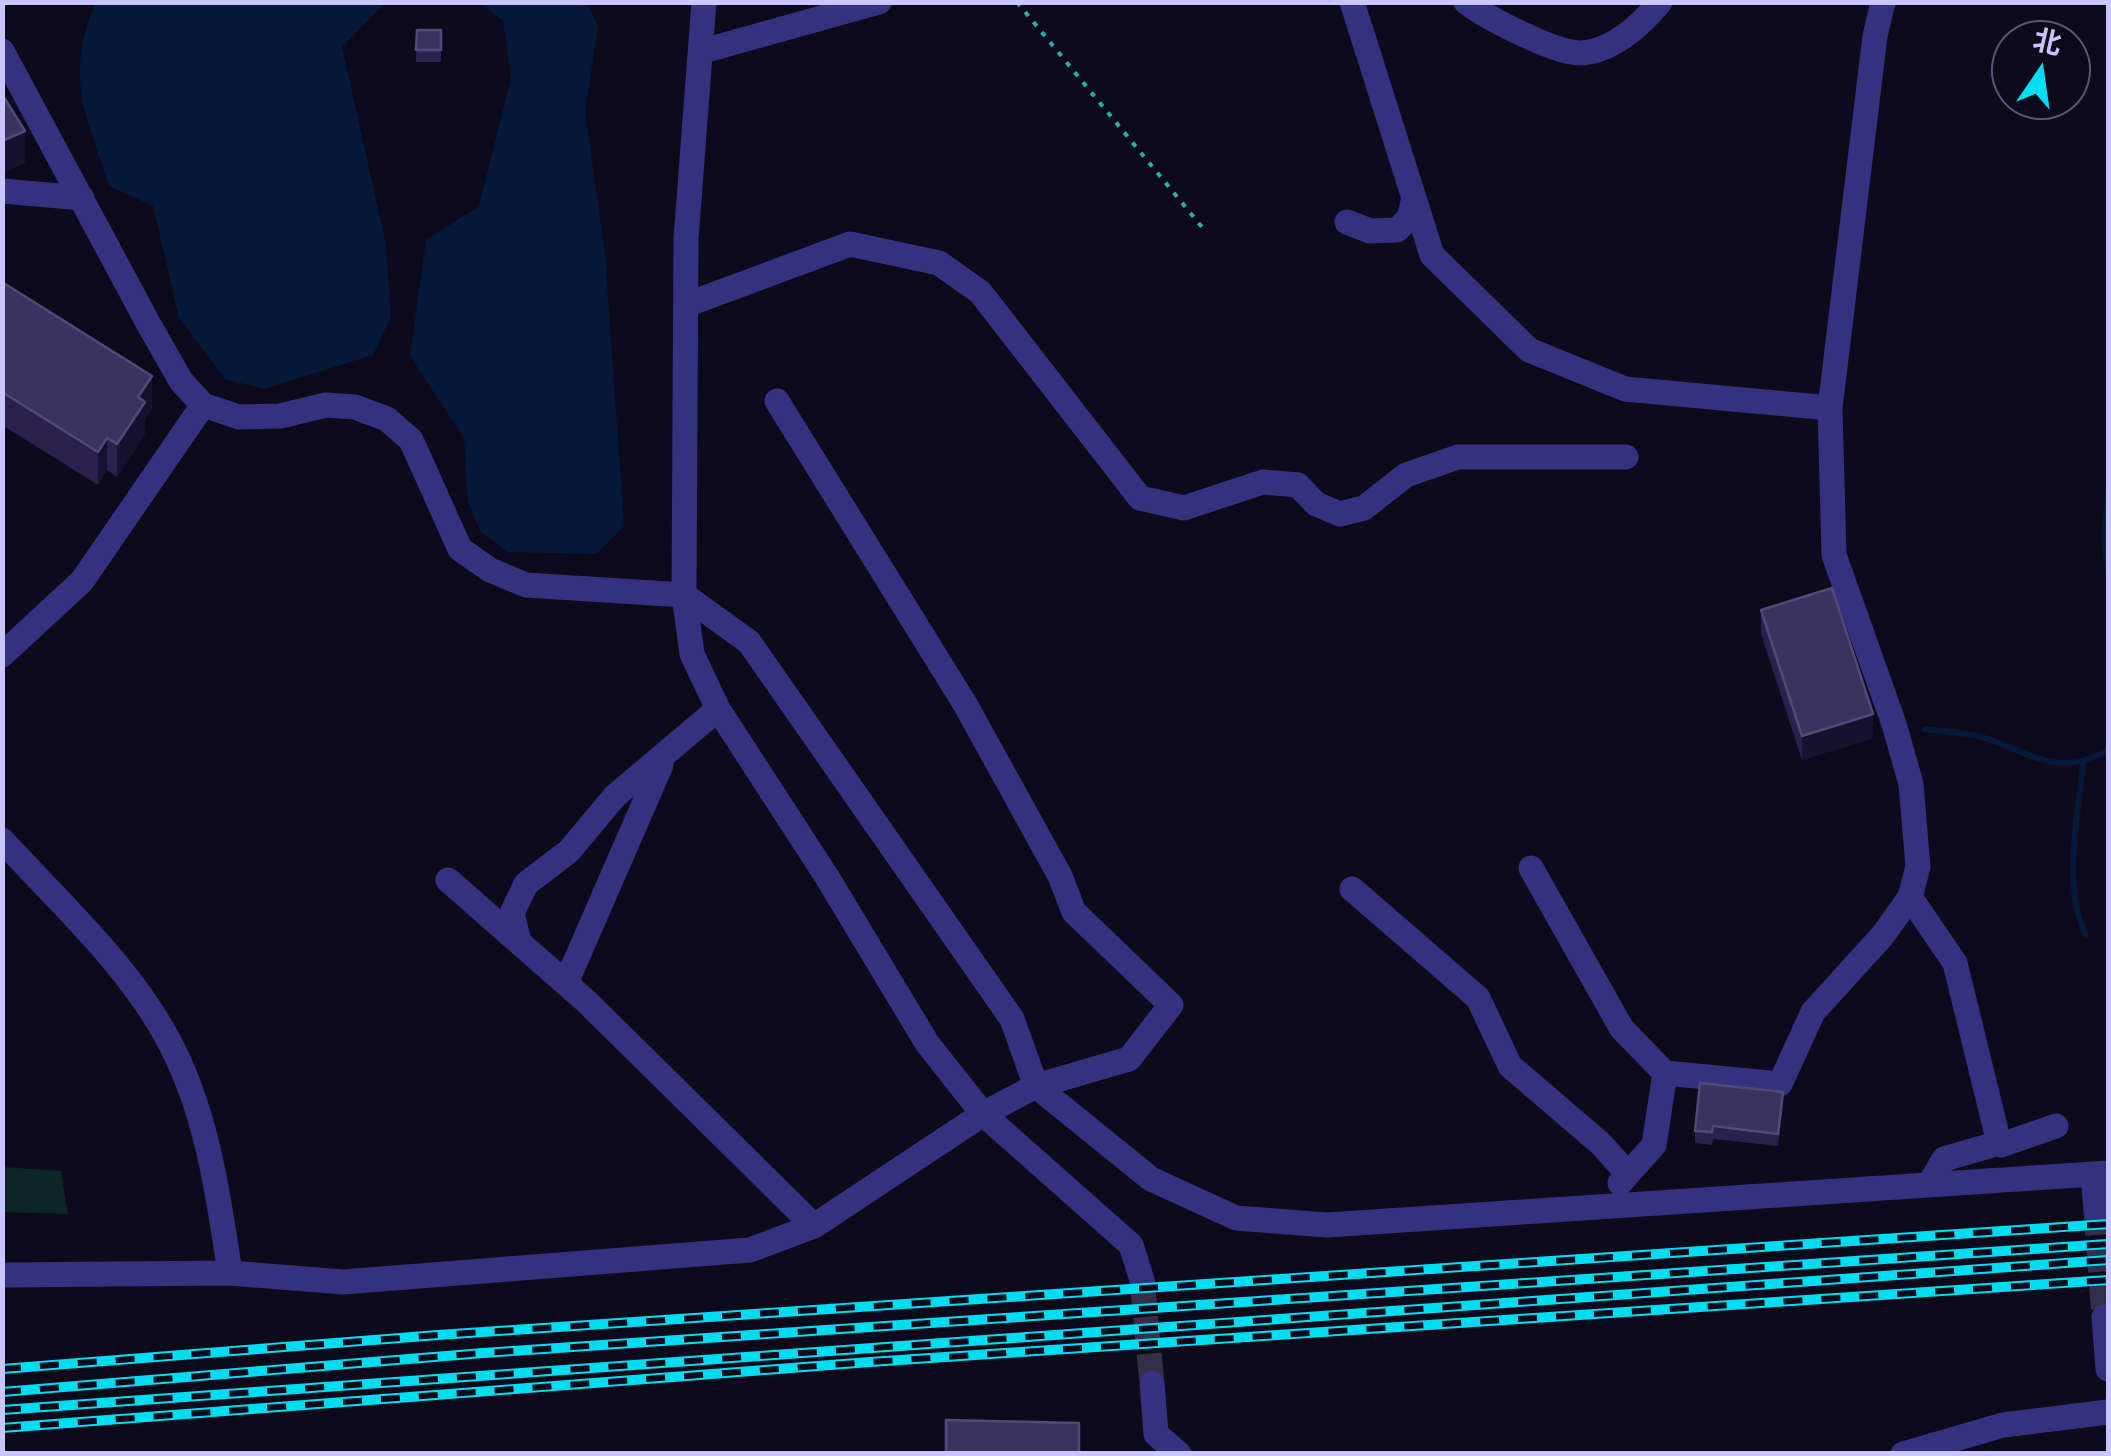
<!DOCTYPE html>
<meta charset="utf-8">
<style>
body{margin:0}
#map{position:relative;width:2111px;height:1456px;overflow:hidden;background:#0d0a1c;font-family:Rubik,"Noto Sans SC",sans-serif}
canvas{display:block}
.frame{position:absolute;inset:0;border:5px solid #cbc5ff;pointer-events:none}
.north{position:absolute;left:1991px;top:20px;width:100px;height:100px;box-sizing:border-box;background:#0d0a1c;border:2px solid #595577;border-radius:50%;rotate:13deg;font-size:28px;font-weight:700;line-height:40px;text-align:center;color:#cbc5ff}
.north::after{content:'';display:block;margin:auto;width:35px;height:45px;background:#00dcf0;clip-path:polygon(50% 0,100% 100%,50% 72%,0 100%)}
</style>
<div id="map">
<canvas width="2111" height="1456"></canvas>
<div class="frame"></div>
<div class="north">北</div>
</div>
<script>
const c = document.querySelector('canvas').getContext('2d');
c.lineJoin = 'round';
function fillPath(path, color) {
  c.fillStyle = color;
  c.fill(path, 'evenodd');
}
function trace(path, color, width, dash) {
  c.strokeStyle = color;
  c.lineWidth = width;
  c.lineCap = dash ? 'butt' : 'round';
  c.setLineDash(dash || []);
  c.stroke(path);
}
fillPath(new Path2D(`
 M 3,1167 L 61,1171 L 68,1214 L 3,1212 Z`), '#0d2625');
fillPath(new Path2D(`
 M 95,3 L 385,3 L 342,47 L 386,245 L 391,317 L 373,355 L 264,389 L 225,379 L 179,318 L 153,206 L 109,186 C 85,110 65,81 95,3 Z
 M 480,3 L 587,3 L 598,26 L 585,112 L 605,253 L 624,526 L 596,554 L 507,552 L 480,531 L 468,501 L 464,438 L 410,356 L 426,240 L 479,206 L 511,78 L 503,21 Z`), '#061939');
trace(new Path2D(`
 M 2108,492 L 2104,539 L 2108,568
 M 1925,729 C 1945,732 1969,732 1988,739 C 2035,756 2061,777 2108,750
 M 2083,764 C 2078,818 2062,886 2086,935`), '#061939', 6);
trace(new Path2D(`
 M 2096,1210 L 2104,1317
 M 1142,1280 L 1152,1383`), '#332f49', 25, [25, 12]);
trace(new Path2D(`
 M 1017,2 L 1206,232`), '#26b2a8', 4, [5, 8]);
trace(new Path2D(`
 M 704,2 L 686,239 L 684,595 L 692,654 L 718,709 L 827,877 L 927,1043 L 983,1114 L 1131,1245 L 1142,1280
 M 1352,2 L 1432,255 L 1529,350 L 1625,389 L 1830,408
 M 1466,2 C 1487,18 1556,54 1582,53 C 1613,51 1642,24 1660,2
 M 2,51 L 148,323 L 181,381 L 203,405 L 239,417 L 280,416 L 326,405 L 355,407 L 387,419 L 411,440 L 460,549 L 490,570 L 526,585 L 684,595 L 749,642 L 1012,1019 L 1036,1086 L 1151,1179 L 1236,1218 L 1327,1225 L 2108,1173
 M 703,51 L 879,2
 M 2,191 L 82,198
 M 1347,222 L 1370,231 L 1397,230 L 1409,218 L 1413,202
 M 686,305 L 850,244 L 939,263 L 980,292 L 1140,498 L 1184,508 L 1263,482 L 1298,485 L 1316,504 L 1340,514 L 1364,508 L 1406,475 L 1458,457 L 1626,457
 M 2,655 L 82,581 L 203,405
 M 2,840 C 58,901 123,960 164,1032 C 206,1105 218,1192 230,1273
 M 1531,868 L 1622,1029 L 1665,1073 L 1780,1084 L 1813,1012 L 1883,935 L 1910,897 L 1918,867 L 1911,784 L 1894,724 L 1834,555 L 1830,408 L 1875,36 L 1883,2
 M 448,880 L 587,1002 L 814,1226
 M 1352,889 L 1478,998 L 1510,1066 L 1601,1144 L 1626,1172
 M 1910,897 L 1955,963 L 1999,1143 L 1944,1159 L 1930,1183
 M 519,942 L 512,913 L 526,884 L 569,851 L 615,796 L 718,709
 M 566,983 L 661,765
 M 2001,1145 L 2056,1126
 M 2093,1174 L 2096,1210
 M 1620,1183 L 1654,1145 L 1665,1073
 M 2,1275 L 230,1273 L 343,1282 L 750,1250 L 814,1226 L 983,1114 L 1036,1086 L 1129,1059 L 1171,1005 L 1074,912 L 1060,876 L 965,704 L 777,401
 M 2104,1317 L 2108,1369
 M 1152,1383 L 1156,1434 L 1179,1454
 M 1903,1454 L 2003,1425 L 2108,1412`), '#34327e', 25);
const rail = new Path2D(`
 M 2,1369 L 438,1335 L 2108,1224
 M 2,1392 L 483,1353 L 2108,1244
 M 2,1410 L 2108,1260
 M 2,1428 L 870,1362 L 2108,1280`);
trace(rail, '#00dcf0', 10);
trace(rail, '#0d0a1c', 6, [19]);
fillPath(new Path2D(`
 M 417,30 L 441,30 L 441,62 L 416,62 Z
 M 2,282 L 152,408 L 145,419 L 145,434 L 117,477 L 107,470 L 98,485 L 2,425 Z
 M 1761,610 L 1873,738 L 1802,760 L 1761,634 Z
 M 1783,1104 L 1778,1146 L 1713,1139 L 1712,1145 L 1695,1143 L 1695,1131 Z`), '#29214c');
fillPath(new Path2D(`
 M 25,131 L 25,163 L 2,173 L 2,141 Z
 M 152,376 L 152,408 L 145,419 L 145,434 L 117,477 L 117,444 L 138,397 Z
 M 107,438 L 107,470 L 98,485 L 98,452 Z
 M 1873,714 L 1873,738 L 1802,760 L 1802,736 Z`), '#171130');
const building = new Path2D(`
 M 417,30 L 441,30 L 441,50 L 416,50 Z
 M 2,94 L 25,131 L 2,141 Z
 M 2,282 L 152,376 L 138,397 L 145,402 L 117,444 L 107,438 L 98,452 L 2,392 Z
 M 1832,588 L 1873,714 L 1802,736 L 1761,610 Z
 M 1700,1083 L 1783,1092 L 1778,1134 L 1713,1126 L 1712,1132 L 1695,1131 Z
 M 946,1420 L 1079,1423 L 1079,1454 L 946,1454 Z`);
fillPath(building, '#3b335f');
trace(building, '#514a78', 2.5);
</script>
